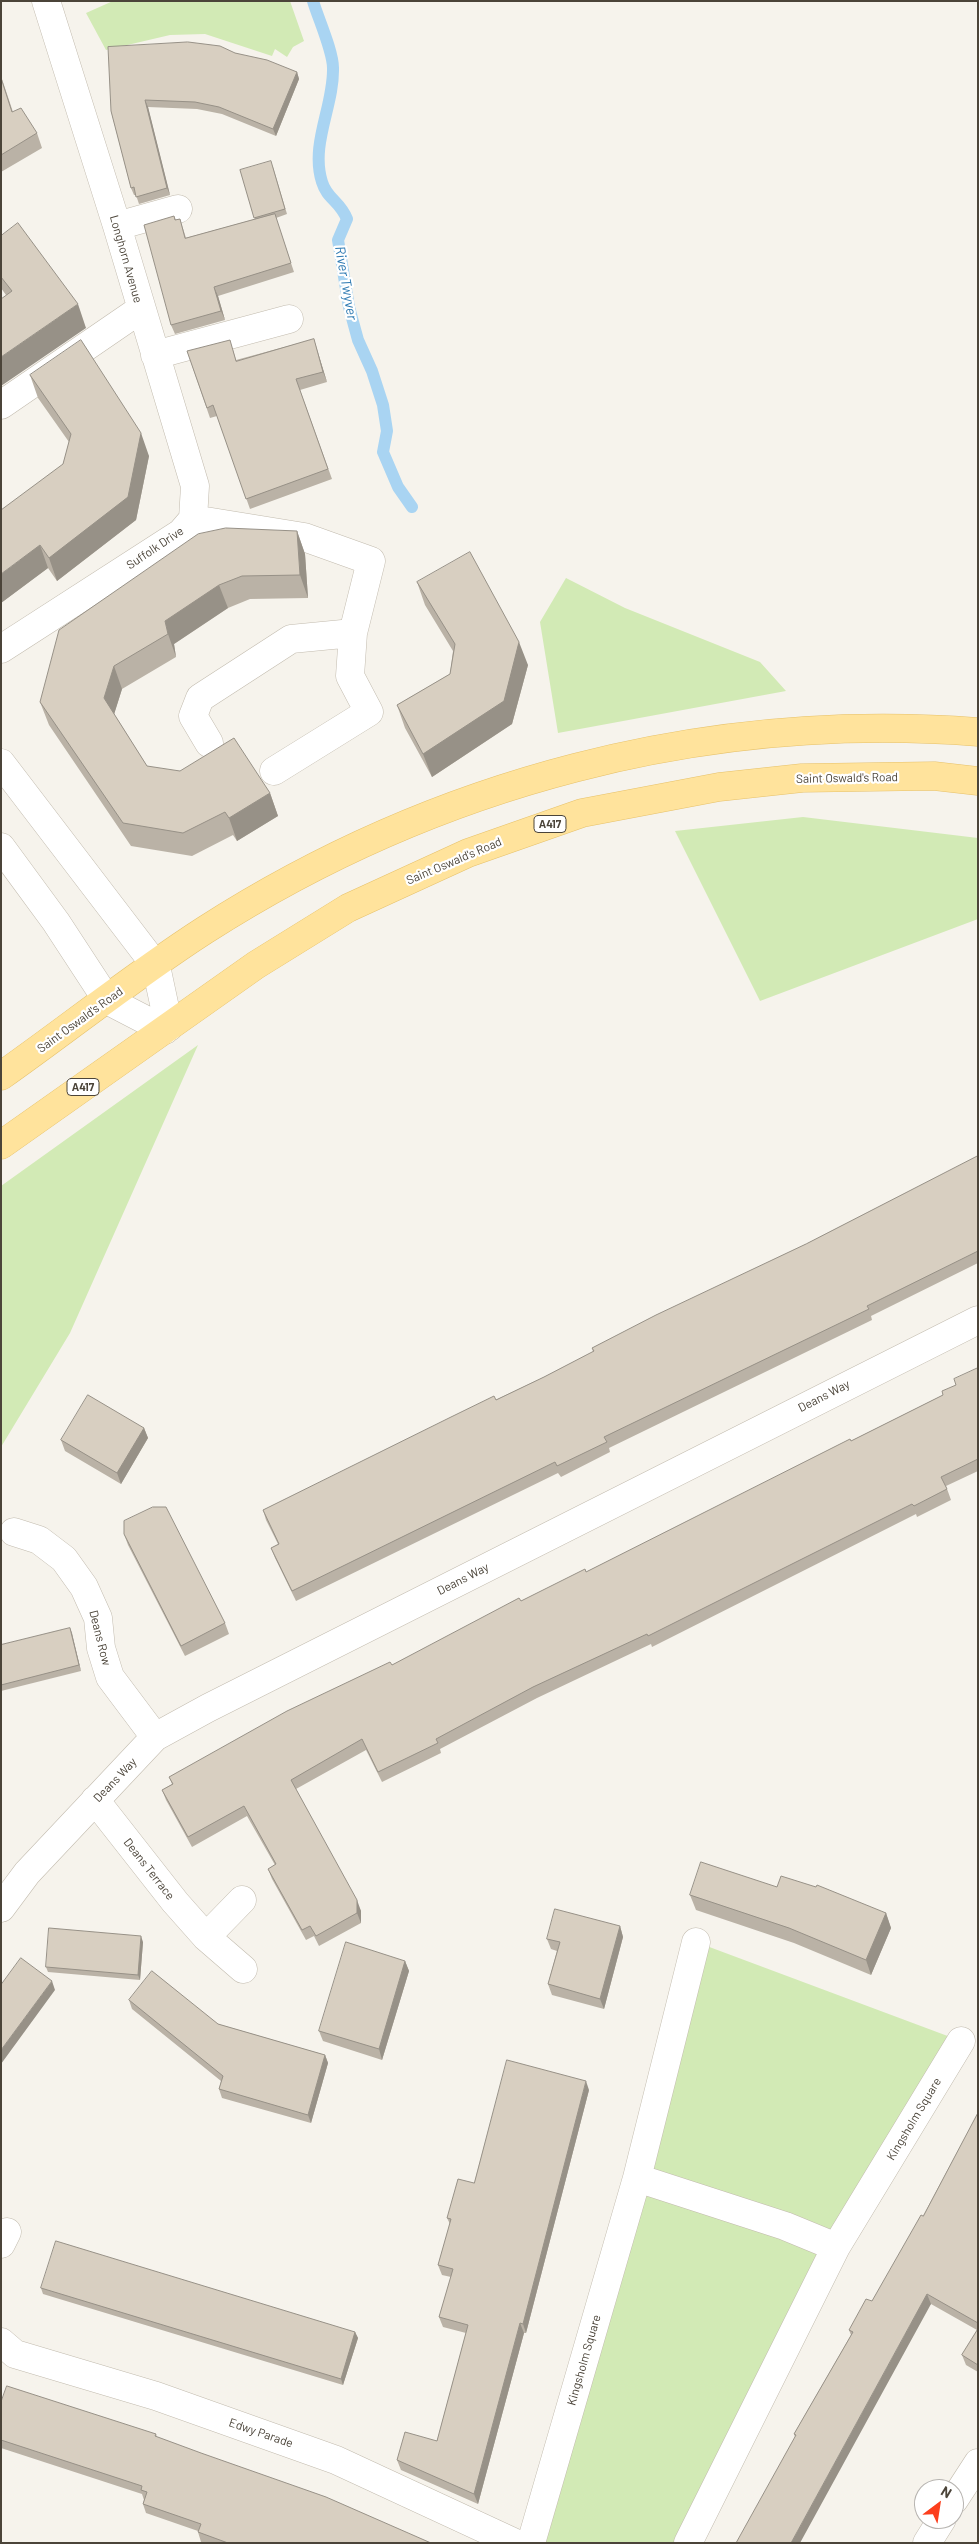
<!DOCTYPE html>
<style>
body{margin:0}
#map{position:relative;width:979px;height:2544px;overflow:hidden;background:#f6f3ec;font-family:Barlow,sans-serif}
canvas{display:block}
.frame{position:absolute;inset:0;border:2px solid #4b4439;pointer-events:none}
.north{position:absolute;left:914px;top:2479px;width:50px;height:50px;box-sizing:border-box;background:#fff;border:1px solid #b7b4b0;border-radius:50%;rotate:31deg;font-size:14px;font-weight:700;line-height:20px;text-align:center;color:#4b4439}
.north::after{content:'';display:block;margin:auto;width:18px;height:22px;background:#fc3f1d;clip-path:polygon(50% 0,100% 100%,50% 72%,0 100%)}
</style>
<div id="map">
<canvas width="979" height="2544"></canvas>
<div class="frame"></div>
<div class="north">N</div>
</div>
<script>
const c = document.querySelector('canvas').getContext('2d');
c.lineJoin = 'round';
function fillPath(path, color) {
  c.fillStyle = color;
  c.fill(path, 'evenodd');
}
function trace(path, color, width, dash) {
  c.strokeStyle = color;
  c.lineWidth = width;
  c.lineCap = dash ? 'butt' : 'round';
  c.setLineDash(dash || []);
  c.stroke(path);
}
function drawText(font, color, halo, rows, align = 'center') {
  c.font = font + ' Barlow,sans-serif';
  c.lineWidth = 4.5;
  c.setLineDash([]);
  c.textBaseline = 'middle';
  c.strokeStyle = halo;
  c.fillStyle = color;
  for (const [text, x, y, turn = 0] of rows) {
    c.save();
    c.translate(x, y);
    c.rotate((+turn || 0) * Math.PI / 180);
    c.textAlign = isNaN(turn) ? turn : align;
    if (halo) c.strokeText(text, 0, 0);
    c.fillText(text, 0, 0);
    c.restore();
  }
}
fillPath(new Path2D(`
 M 113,1 L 290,1 L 304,41 L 293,47 L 287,57 L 275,49 L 272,56 L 205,34 L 170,35 L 106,50 L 86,13 Z
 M 566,578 L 625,608 L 760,662 L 786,691 L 558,733 L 540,622 Z
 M 803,817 L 978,838 L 978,919 L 760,1001 L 675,831 Z
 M 198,1045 L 70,1333 L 1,1447 L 1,1186 Z
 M 696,1942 L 961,2041 L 688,2543 L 531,2543 Z`), '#d2eab5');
trace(new Path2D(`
 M 313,1 C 318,18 333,51 333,68 C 334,106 310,144 322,182 C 327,199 340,201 347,219 L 338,240 L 349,307 L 358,340 L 372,371 L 383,405 L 387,431 L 383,452 L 398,487 L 412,507`), '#a9d4f2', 12);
const minor = new Path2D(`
 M 46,1 L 117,226 L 195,486 L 193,519
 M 117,226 L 178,209
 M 155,355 L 289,319
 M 1,405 L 141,309
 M 193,519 L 304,537 L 371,561 L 353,633 L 350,676 L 369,712 L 274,771
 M 1,649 L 181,533 L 193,519
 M 209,743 L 193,716 L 200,698 L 291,639 L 353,633
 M 1,763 L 156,966 L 169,1027
 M 1,847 L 56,922 L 107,1000 L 165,1030
 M 14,1532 L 39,1540 L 64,1559 L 84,1587 L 98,1618 L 101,1648 L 110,1677 L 155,1737
 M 95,1800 L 175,1902 L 206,1937 L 243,1969
 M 1,1908 L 27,1873 L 155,1737 L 208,1708 L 978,1320
 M 206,1937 L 242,1900
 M 637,2178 L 785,2226 L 836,2247
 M 1,2244 L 7,2232
 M 1,2342 L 15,2354 L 156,2396 L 336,2460 L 515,2543
 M 954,2500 L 978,2463
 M 531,2543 L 637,2178 L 696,1942
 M 688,2543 L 836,2247 L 961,2041
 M 927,2543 L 942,2519`);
const major = new Path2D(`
 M 1,1076 C 69,1028 135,975 205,930 C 436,782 705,711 978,732
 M 1,1145 L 256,965 L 348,908 L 468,853 L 582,813 L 719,787 L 802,778 L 934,776 L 978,781`);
trace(minor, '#c2bbae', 29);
trace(major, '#e6c16a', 29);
trace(minor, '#fff', 28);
trace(major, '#ffe39c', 28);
fillPath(new Path2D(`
 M 235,53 L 297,72 L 299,79 L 276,136 L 222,114 L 197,109 L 148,107 L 170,195 L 139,204 L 136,195 L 134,195 L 131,188 L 111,111 Z
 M 1,76 L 13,112 L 37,133 L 42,148 L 1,172 Z
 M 273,167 L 287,214 L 276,218 L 294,272 L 218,296 L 225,320 L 175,334 L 171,325 L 174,216 L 176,220 L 180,219 L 186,238 L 255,219 L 240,170 Z
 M 1,236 L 86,328 L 6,295 L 1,288 Z
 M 314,339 L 327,382 L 300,390 L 332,479 L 250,509 L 217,416 L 210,418 L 187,351 L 233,350 L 236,360 Z
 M 30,375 L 149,456 L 136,520 L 57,581 L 48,568 L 1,603 L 63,464 L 69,442 L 38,398 Z
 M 297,531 L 305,554 L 308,598 L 250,599 L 228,608 L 174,644 L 176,657 L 122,689 L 114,714 L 147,766 L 270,793 L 278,816 L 237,841 L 233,835 L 192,856 L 131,846 L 49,725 L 40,702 Z
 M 417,582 L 528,665 L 512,724 L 432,777 L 405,728 L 397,705 L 450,674 L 453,651 L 425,605 Z
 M 978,1156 L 978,1263 L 871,1316 L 872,1320 L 609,1448 L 610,1452 L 561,1477 L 558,1473 L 296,1601 L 275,1558 L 271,1548 L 278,1544 L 266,1520 L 263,1510 L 544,1377 L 593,1352 L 592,1348 L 806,1244 Z
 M 978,1368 L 978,1471 L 946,1486 L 951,1500 L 917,1517 L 916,1514 L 652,1647 L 651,1644 L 537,1698 L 440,1749 L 441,1753 L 382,1782 L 366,1750 L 296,1789 L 361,1911 L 361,1923 L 319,1946 L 314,1936 L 306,1940 L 272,1879 L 268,1869 L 275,1865 L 247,1816 L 192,1847 L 166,1800 L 162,1790 L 172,1784 L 169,1777 L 392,1665 L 521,1601 L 586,1572 L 851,1441 L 943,1395 Z
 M 144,1428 L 148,1438 L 121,1484 L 65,1451 L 61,1440 Z
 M 124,1534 L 225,1623 L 229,1634 L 185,1656 L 128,1545 Z
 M 70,1628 L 81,1671 L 1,1691 L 1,1645 Z
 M 777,1887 L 886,1913 L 891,1928 L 871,1975 L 794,1943 L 696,1910 L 690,1895 Z
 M 620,1926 L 623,1937 L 604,2009 L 552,1995 L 548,1984 L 557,1951 L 551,1949 L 547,1939 Z
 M 143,1942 L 140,1980 L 48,1972 L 46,1967 Z
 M 405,1961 L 409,1971 L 382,2060 L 323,2041 L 319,2031 Z
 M 129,2000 L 218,2024 L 325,2055 L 328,2063 L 311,2123 L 222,2098 L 219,2089 L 221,2081 L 132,2009 Z
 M 589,2090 L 526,2333 L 524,2333 L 478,2504 L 401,2470 L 397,2460 L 437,2441 L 466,2333 L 443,2327 L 439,2317 L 451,2277 L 442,2275 L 438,2265 L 450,2224 L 447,2218 L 474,2183 Z
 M 978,2113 L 978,2372 L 966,2365 L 962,2355 L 977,2330 L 931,2304 L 795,2437 L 794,2434 L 851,2335 L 849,2330 L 872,2301 L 923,2216 Z
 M 41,2288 L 355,2332 L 358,2338 L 343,2385 L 43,2294 Z
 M 1,2402 L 156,2434 L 157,2437 L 431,2543 L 204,2543 L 201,2542 L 198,2532 L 198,2531 L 146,2513 L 143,2504 L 144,2500 L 142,2494 L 1,2448 Z`), '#bab2a6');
fillPath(new Path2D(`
 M 297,72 L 299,79 L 276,136 L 273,129 Z
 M 145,100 L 148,107 L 170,195 L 167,188 Z
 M 214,287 L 218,296 L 225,320 L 221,311 Z
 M 78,304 L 86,328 L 1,386 L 1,357 Z
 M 314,339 L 317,350 L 327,382 L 323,372 Z
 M 141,433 L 149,456 L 136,520 L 57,581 L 49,558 Z
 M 297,531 L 305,554 L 308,598 L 300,575 Z
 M 40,545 L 48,568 L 1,603 L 1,574 Z
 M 219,585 L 228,608 L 174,644 L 176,657 L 168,634 L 165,621 Z
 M 519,642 L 528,665 L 512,724 L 432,777 L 423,754 Z
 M 114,666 L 122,689 L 112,721 L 104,698 Z
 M 270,793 L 278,816 L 237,841 L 229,818 Z
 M 144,1428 L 148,1438 L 121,1484 L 117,1473 Z
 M 70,1628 L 72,1633 L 81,1671 L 79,1665 Z
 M 357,1900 L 361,1911 L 361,1923 L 357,1913 Z
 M 886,1913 L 891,1928 L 871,1975 L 866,1960 Z
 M 620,1926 L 623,1937 L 604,2009 L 600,1999 Z
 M 141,1936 L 143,1942 L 140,1980 L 138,1975 Z
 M 405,1961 L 409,1971 L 382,2060 L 379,2049 Z
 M 52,1981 L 55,1990 L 1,2064 L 1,2050 Z
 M 325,2055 L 328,2063 L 311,2123 L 308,2115 Z
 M 586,2081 L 589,2090 L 526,2333 L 523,2324 Z
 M 927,2294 L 931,2304 L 800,2543 L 791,2543 Z
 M 520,2323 L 524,2333 L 478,2504 L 474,2494 Z
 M 355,2332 L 358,2338 L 343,2385 L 341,2379 Z`), '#979187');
const building = new Path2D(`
 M 188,42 L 220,46 L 235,53 L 267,60 L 297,72 L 273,129 L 219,107 L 195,102 L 145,100 L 167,188 L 136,197 L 134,187 L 131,188 L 111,111 L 108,47 Z
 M 1,78 L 12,112 L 21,108 L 37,133 L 1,155 Z
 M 271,161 L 285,209 L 254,218 L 240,170 Z
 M 275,214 L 291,263 L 214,287 L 221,311 L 171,325 L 144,225 L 174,216 L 175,220 L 180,219 L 185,238 Z
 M 18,223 L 78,304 L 1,357 L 1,299 L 12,291 L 1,277 L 1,236 Z
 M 314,339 L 323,372 L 296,379 L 328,469 L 246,499 L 213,405 L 207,408 L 187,351 L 230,340 L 236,361 Z
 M 81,340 L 141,433 L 128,497 L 49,558 L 40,545 L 1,574 L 1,510 L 63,464 L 71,434 L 30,375 Z
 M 226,528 L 297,531 L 300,575 L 242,576 L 219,585 L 165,621 L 168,634 L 114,666 L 104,698 L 147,766 L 180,771 L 234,738 L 270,793 L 229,818 L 225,812 L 183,833 L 123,823 L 40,702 L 59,630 L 198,534 Z
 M 470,552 L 519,642 L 504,701 L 423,754 L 397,705 L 450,674 L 455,644 L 417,582 Z
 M 978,1156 L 978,1251 L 867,1306 L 869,1309 L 604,1437 L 607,1442 L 557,1466 L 555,1462 L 292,1591 L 271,1548 L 279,1544 L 263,1510 L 451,1417 L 494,1396 L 496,1400 L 544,1377 L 594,1351 L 592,1348 L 656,1315 L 806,1244 Z
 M 978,1368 L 978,1459 L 941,1477 L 947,1489 L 914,1506 L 912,1504 L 648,1636 L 647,1634 L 533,1687 L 436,1739 L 438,1743 L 378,1772 L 362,1739 L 291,1780 L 357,1900 L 357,1913 L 316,1936 L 310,1926 L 302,1930 L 268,1869 L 276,1864 L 244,1806 L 188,1837 L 162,1790 L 173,1784 L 169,1777 L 287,1711 L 390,1662 L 392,1665 L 519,1598 L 521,1601 L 585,1569 L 586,1572 L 850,1439 L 851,1441 L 943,1395 L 942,1391 L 956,1385 L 954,1379 Z
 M 88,1395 L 144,1428 L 117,1473 L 61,1440 Z
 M 153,1507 L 166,1507 L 225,1623 L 181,1646 L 124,1534 L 124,1521 Z
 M 70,1628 L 79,1665 L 1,1685 L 1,1645 Z
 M 701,1862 L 777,1887 L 781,1876 L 816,1887 L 817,1885 L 886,1913 L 866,1960 L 789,1928 L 690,1895 Z
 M 555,1909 L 620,1926 L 600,1999 L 548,1984 L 560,1942 L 547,1939 Z
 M 49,1928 L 141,1936 L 138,1975 L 46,1967 Z
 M 346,1942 L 405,1961 L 379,2049 L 319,2031 Z
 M 21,1958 L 52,1981 L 1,2050 L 1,1985 Z
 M 152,1971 L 218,2024 L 325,2055 L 308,2115 L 219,2089 L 223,2076 L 129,2000 Z
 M 507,2060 L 586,2081 L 523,2324 L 520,2323 L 474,2494 L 397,2460 L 405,2432 L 437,2441 L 468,2325 L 439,2317 L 453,2269 L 438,2265 L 451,2219 L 447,2218 L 458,2179 L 474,2183 Z
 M 978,2113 L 978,2323 L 927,2294 L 791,2543 L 736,2543 L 796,2435 L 794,2434 L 853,2332 L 849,2330 L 866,2299 L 872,2301 L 921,2215 L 923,2216 Z
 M 56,2241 L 355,2332 L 341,2379 L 41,2288 Z
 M 978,2329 L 978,2365 L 962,2355 Z
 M 7,2386 L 156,2434 L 155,2436 L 201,2453 L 326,2497 L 431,2543 L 228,2543 L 198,2532 L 201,2524 L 143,2504 L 147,2492 L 141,2490 L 142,2486 L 1,2440 L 1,2402 Z`);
fillPath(building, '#d8cfc1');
trace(building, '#979187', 1);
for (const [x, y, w] of [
 [550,824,32],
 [83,1087,32]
]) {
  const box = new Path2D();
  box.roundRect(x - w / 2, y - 8.5, w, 17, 4);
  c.fillStyle = '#fff';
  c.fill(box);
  trace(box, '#4b4439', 1);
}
drawText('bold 11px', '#4b4439', null, [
 ["A417",550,824],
 ["A417",83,1087]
]);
drawText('12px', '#4b4439', '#fff', [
 ["Longhorn Avenue",126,259,74],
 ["Suffolk Drive",155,548,-34],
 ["Saint Oswald's Road",847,778,-1],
 ["Saint Oswald's Road",454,861,-23],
 ["Saint Oswald's Road",80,1020,-36],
 ["Deans Way",824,1396,-27],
 ["Deans Way",463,1579,-27],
 ["Deans Row",100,1638,76],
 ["Deans Way",115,1780,-46],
 ["Deans Terrace",149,1869,52],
 ["Kingsholm Square",914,2119,-59],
 ["Kingsholm Square",584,2360,-74],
 ["Edwy Parade",261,2433,19]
]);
drawText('italic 14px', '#2e7ab2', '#fff', [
 ["River Twyver",346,283,80]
]);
</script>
